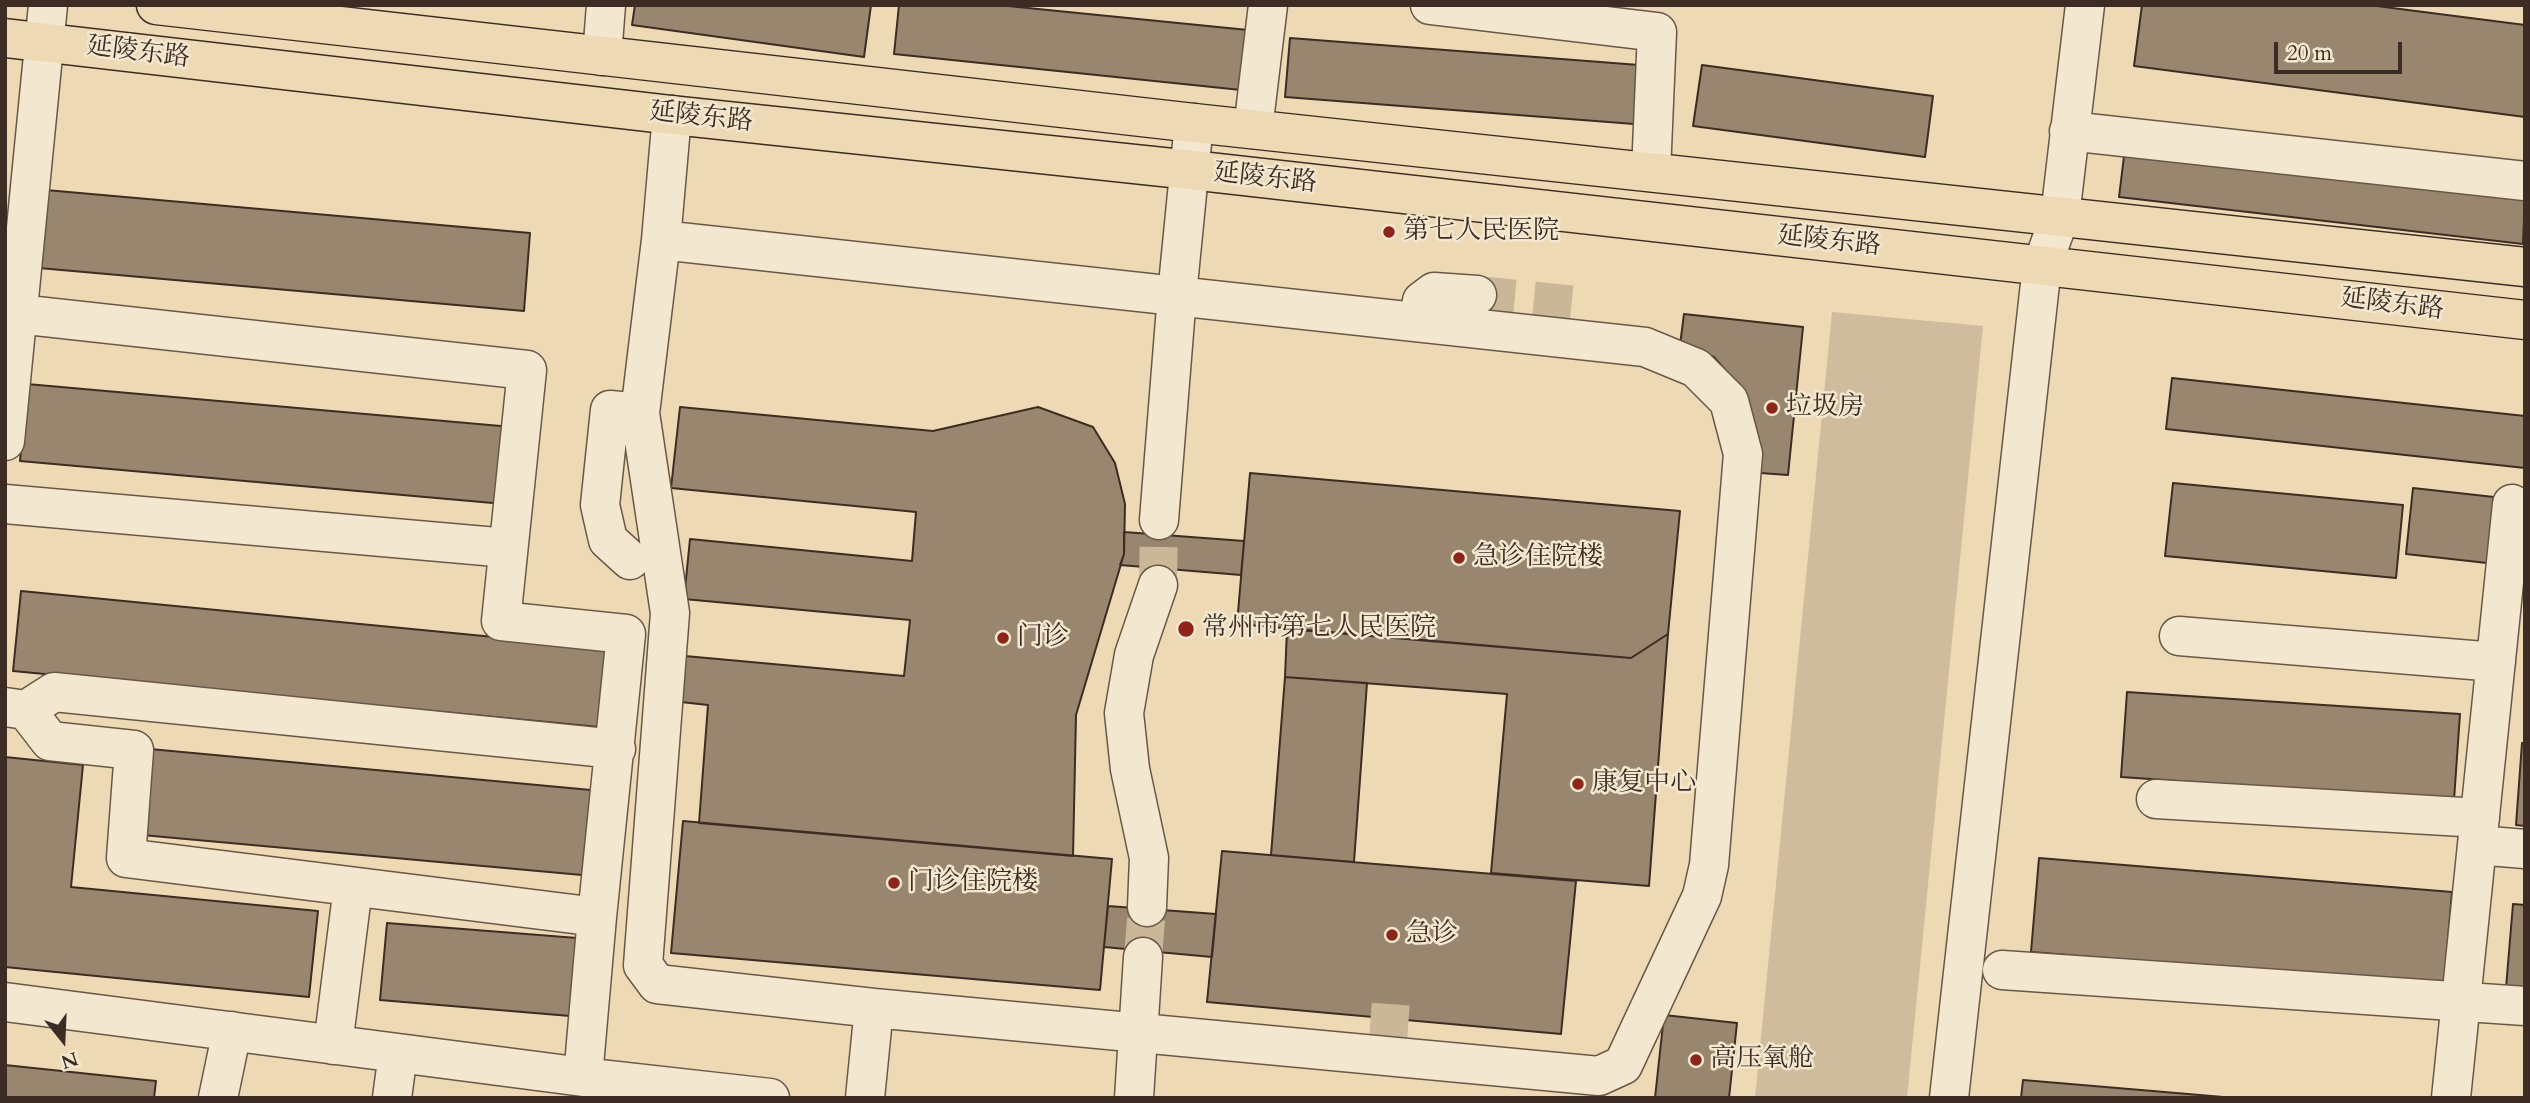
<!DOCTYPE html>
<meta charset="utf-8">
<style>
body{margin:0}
#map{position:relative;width:2530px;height:1103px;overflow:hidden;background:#eddab5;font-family:Cardo,serif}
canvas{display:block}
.frame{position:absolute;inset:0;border:7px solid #3d2c24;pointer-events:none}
.north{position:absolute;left:28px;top:1005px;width:70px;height:70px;-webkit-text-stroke:5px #f3e7cf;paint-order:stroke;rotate:162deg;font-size:19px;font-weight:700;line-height:28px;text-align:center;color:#3d2c24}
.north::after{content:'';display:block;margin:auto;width:24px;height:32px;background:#3d2c24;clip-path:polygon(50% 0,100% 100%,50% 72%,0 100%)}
.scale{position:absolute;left:2274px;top:42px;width:128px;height:32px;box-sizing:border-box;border:4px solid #3d2c24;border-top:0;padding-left:9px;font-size:21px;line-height:24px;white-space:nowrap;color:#3d2c24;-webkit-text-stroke:5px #f3e7cf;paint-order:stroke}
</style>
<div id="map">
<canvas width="2530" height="1103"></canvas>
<div class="frame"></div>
<div class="north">N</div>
<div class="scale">20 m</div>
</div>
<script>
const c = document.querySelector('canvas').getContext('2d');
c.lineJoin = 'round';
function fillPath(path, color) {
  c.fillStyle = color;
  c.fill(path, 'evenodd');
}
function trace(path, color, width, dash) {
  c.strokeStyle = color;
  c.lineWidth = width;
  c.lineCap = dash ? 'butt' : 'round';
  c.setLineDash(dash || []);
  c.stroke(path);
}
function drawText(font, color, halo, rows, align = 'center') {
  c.font = font + ' Cardo,"Noto Serif SC",serif';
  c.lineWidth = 5;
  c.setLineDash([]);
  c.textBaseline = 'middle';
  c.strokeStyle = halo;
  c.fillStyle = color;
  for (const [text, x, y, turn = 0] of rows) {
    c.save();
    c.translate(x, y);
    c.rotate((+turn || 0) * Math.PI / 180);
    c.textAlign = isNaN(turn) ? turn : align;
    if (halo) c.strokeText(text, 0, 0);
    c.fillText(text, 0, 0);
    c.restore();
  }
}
fillPath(new Path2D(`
 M 1832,312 L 1983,326 L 1907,1098 L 1755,1098 Z`), '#cfbc9c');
const building = new Path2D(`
 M 635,5 L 871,5 L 864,57 L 632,25 Z
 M 899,5 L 998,5 L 1248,30 L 1241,90 L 894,54 Z
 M 2142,5 L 2369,5 L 2525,25 L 2525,117 L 2134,66 Z
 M 1290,38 L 1639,65 L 1634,124 L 1285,97 Z
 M 1702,65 L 1933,96 L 1925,157 L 1693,126 Z
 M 2125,148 L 2525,194 L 2523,244 L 2119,197 Z
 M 46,190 L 530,233 L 524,311 L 39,268 Z
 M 1684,314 L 1803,327 L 1788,475 L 1760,473 L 1743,391 L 1714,357 L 1680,345 Z
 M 2172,378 L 2525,416 L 2525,468 L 2166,429 Z
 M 27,384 L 512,427 L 504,504 L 20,461 Z
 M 680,407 L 933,431 L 1038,407 L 1093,427 L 1115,463 L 1125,504 L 1124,554 L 1076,715 L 1073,856 L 699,823 L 708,705 L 681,702 L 685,656 L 904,676 L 910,620 L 684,599 L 690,539 L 912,561 L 916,512 L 671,488 Z
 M 1250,473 L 1680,511 L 1668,634 L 1631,658 L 1237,624 Z
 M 2173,483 L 2403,505 L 2396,578 L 2165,556 Z
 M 2413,488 L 2494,497 L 2487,563 L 2406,554 Z
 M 1124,532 L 1244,541 L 1241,575 L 1120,565 L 1124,554 Z
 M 21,591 L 607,648 L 599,727 L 13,671 Z
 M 1287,629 L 1631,658 L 1668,634 L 1649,886 L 1491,873 L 1507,694 L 1285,677 Z
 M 1285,677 L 1367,683 L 1354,862 L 1271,855 Z
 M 2127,692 L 2460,714 L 2454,800 L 2121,777 Z
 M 2522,743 L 2525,743 L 2525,826 L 2516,825 Z
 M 150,749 L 591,790 L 582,875 L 142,835 Z
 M 5,757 L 83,765 L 71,887 L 318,911 L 309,997 L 5,967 Z
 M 683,821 L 1112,859 L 1100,990 L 671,953 Z
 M 1222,851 L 1576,881 L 1561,1034 L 1207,1002 Z
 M 2039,858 L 2452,892 L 2444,986 L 2031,952 Z
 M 2513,904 L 2525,905 L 2525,989 L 2506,988 Z
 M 1108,906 L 1216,914 L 1212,957 L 1104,947 Z
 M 387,923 L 577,938 L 570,1016 L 380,1000 Z
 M 1664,1015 L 1737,1023 L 1729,1098 L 1655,1098 Z
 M 5,1065 L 156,1081 L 154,1098 L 5,1098 Z
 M 2023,1080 L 2235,1098 L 2021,1098 Z`);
fillPath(building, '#99866f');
trace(building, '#3d2c24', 2);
trace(new Path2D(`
 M 1477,295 L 1589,306
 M 1158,585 L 1159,520
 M 1143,957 L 1147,907
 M 1388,1042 L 1391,999`), '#cab798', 38, [38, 19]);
const minor = new Path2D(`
 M 1430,5 L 1657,32 L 1651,172
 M 602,56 L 606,5
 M 1253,129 L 1268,5
 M 2069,131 L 2525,181
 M 661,240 L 672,115
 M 18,314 L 527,370 L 501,621 L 626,634 L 597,917 L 583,1077
 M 1419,322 L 1422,301 L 1434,292 L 1477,295
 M 5,441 L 48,5
 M 5,504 L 508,548
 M 1159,520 L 1177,295 L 1194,123
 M 630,560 L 608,540 L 600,505 L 610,410 L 640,413 L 661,240 L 1645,347 L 1696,368 L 1729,401 L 1743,454 L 1709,865 L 1702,896 L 1623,1065 L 1599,1076 L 874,1008 L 657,984 L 643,965 L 670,613 L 640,413
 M 2179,636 L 2496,662
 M 5,707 L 26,710 L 50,741 L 134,750 L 126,858 L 597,917
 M 26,710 L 54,692 L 616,749
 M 2156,799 L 2480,818
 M 2477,845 L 2525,849
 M 1147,907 L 1149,858 L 1130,769 L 1124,713 L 1134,655 L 1158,585
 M 2002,970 L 2525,1006
 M 5,1002 L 583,1077 L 770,1098
 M 333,1045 L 353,887
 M 218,1098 L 232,1031
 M 392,1098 L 398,1053
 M 865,1098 L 874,1008
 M 1134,1098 L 1143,957
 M 1949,1098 L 2042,266 L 2060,216 L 2085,5
 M 2451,1098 L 2512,504`);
const major = new Path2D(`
 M 156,5 L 1194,123 L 2525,267
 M 5,38 L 672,115 L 1191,170 L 2525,320`);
trace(minor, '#695848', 41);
trace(major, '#3d2c24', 41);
trace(minor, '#f3e7cf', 38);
trace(major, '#eddab5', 38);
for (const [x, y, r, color] of [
 [1389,232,7,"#8f2418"],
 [1772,408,7,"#8f2418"],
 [1459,558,7,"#8f2418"],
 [1186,629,9,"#8f2418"],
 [1003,638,7,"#8f2418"],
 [1578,784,7,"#8f2418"],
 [894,883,7,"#8f2418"],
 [1392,935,7,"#8f2418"],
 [1696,1060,7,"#8f2418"]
]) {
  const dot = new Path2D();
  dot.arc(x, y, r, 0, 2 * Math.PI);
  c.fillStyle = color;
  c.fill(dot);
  trace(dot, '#f3e7cf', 2.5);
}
drawText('26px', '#3d2c24', '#f3e7cf', [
 ["延陵东路",138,53,7],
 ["延陵东路",701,118,6],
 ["延陵东路",1265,179,6],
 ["延陵东路",1829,242,6],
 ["延陵东路",2392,305,7]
]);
drawText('26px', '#3d2c24', '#f3e7cf', [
 ["第七人民医院",1403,232],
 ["垃圾房",1786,408],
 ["急诊住院楼",1473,558],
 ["常州市第七人民医院",1202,629],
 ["门诊",1017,638],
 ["康复中心",1592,784],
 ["门诊住院楼",908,883],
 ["急诊",1406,935],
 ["高压氧舱",1710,1060]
], 'left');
</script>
